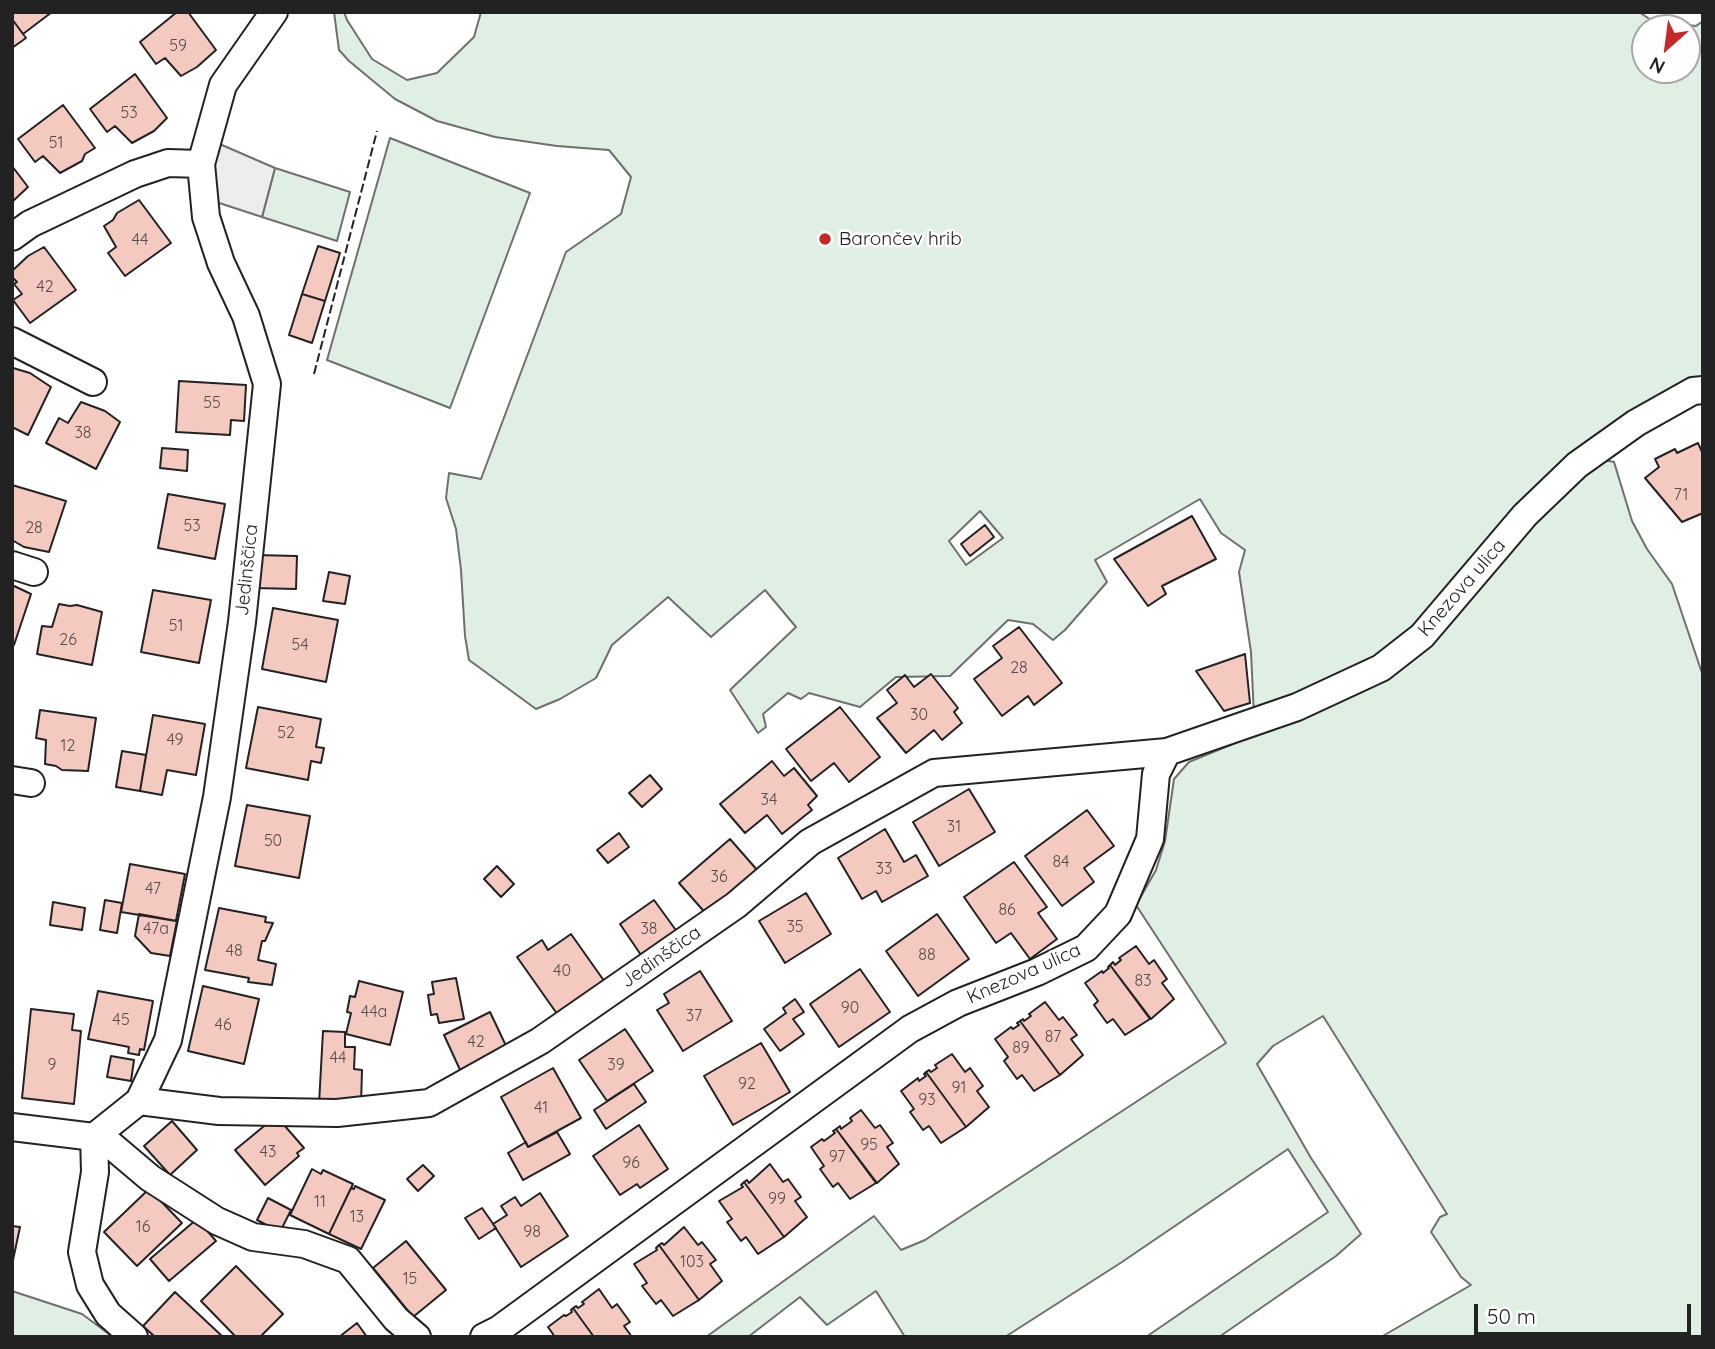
<!DOCTYPE html>
<meta charset="utf-8">
<style>
body{margin:0}
#map{position:relative;width:1715px;height:1349px;overflow:hidden;background:#fff;font-family:Quicksand,sans-serif}
canvas{display:block}
.frame{position:absolute;inset:0;border:14px solid #222;pointer-events:none}
.north{position:absolute;left:1631px;top:14px;width:70px;height:70px;box-sizing:border-box;background:#fff;border:2px solid #a7a7a7;border-radius:50%;rotate:208deg;font-size:19px;font-weight:700;line-height:28px;text-align:center;color:#222}
.north::after{content:'';display:block;margin:auto;width:24px;height:32px;background:#c62828;clip-path:polygon(50% 0,100% 100%,50% 72%,0 100%)}
.scale{position:absolute;left:1474px;top:1304px;width:217px;height:32px;box-sizing:border-box;border:4px solid #222;border-top:0;padding-left:9px;font-size:21px;line-height:24px;white-space:nowrap;color:#222;-webkit-text-stroke:5px #fff;paint-order:stroke}
</style>
<div id="map">
<canvas width="1715" height="1349"></canvas>
<div class="frame"></div>
<div class="north">N</div>
<div class="scale">50 m</div>
</div>
<script>
const c = document.querySelector('canvas').getContext('2d');
c.lineJoin = 'round';
function fillPath(path, color) {
  c.fillStyle = color;
  c.fill(path, 'evenodd');
}
function trace(path, color, width, dash) {
  c.strokeStyle = color;
  c.lineWidth = width;
  c.lineCap = dash ? 'butt' : 'round';
  c.setLineDash(dash || []);
  c.stroke(path);
}
function drawText(font, color, halo, rows, align = 'center') {
  c.font = font + ' Quicksand,sans-serif';
  c.lineWidth = 5;
  c.setLineDash([]);
  c.textBaseline = 'middle';
  c.strokeStyle = halo;
  c.fillStyle = color;
  for (const [text, x, y, turn = 0] of rows) {
    c.save();
    c.translate(x, y);
    c.rotate((+turn || 0) * Math.PI / 180);
    c.textAlign = isNaN(turn) ? turn : align;
    if (halo) c.strokeText(text, 0, 0);
    c.fillText(text, 0, 0);
    c.restore();
  }
}
const green = new Path2D(`
 M 334,12 L 344,12 L 347,20 L 372,59 L 407,80 L 437,73 L 474,37 L 481,12 L 1639,12 L 1651,20 L 1696,26 L 1703,21 L 1703,381 L 1680,387 L 1416,632 L 1358,667 L 1254,716 L 1251,652 L 1239,572 L 1245,550 L 1221,533 L 1200,499 L 1095,560 L 1107,582 L 1065,630 L 1053,640 L 1033,624 L 1008,620 L 950,676 L 896,677 L 860,707 L 809,693 L 801,699 L 788,693 L 763,714 L 766,727 L 758,733 L 730,690 L 796,627 L 765,590 L 711,637 L 668,597 L 612,645 L 596,678 L 560,699 L 536,709 L 469,660 L 465,636 L 461,570 L 456,529 L 446,498 L 449,473 L 481,479 L 566,252 L 621,214 L 631,177 L 609,150 L 557,146 L 495,137 L 437,121 L 395,99 L 349,61 L 339,50 ZM 1645,28 L 1687,28 L 1687,70 L 1645,70 ZM 980,511 L 1003,538 L 966,565 L 949,541 Z
 M 390,138 L 530,193 L 450,408 L 327,360 Z
 M 275,168 L 350,192 L 337,241 L 262,217 Z
 M 1604,460 L 1614,462 L 1632,521 L 1647,549 L 1672,584 L 1703,676 L 1703,1337 L 1381,1337 L 1471,1285 L 1461,1277 L 1431,1232 L 1440,1217 L 1447,1214 L 1323,1016 L 1273,1046 L 1257,1064 L 1311,1158 L 1361,1234 L 1336,1256 L 1219,1337 L 1146,1337 L 1328,1212 L 1288,1149 L 1122,1262 L 1005,1337 L 905,1337 L 876,1291 L 827,1325 L 800,1297 L 748,1337 L 706,1337 L 874,1216 L 901,1250 L 925,1240 L 1226,1043 L 1136,905 L 1156,870 L 1165,841 L 1174,779 L 1189,762 L 1325,706 L 1577,480 Z
 M 12,1291 L 82,1314 L 113,1337 L 12,1337 Z`);
fillPath(green, '#e0efe3');
trace(green, '#6f6f6f', 2);
const parking = new Path2D(`
 M 208,139 L 275,168 L 262,217 L 204,198 Z`);
fillPath(parking, '#ededed');
trace(parking, '#6f6f6f', 2);
const building = new Path2D(`
 M 12,12 L 52,12 L 23,34 L 12,19 Z
 M 177,12 L 188,12 L 216,50 L 197,67 L 181,76 L 165,58 L 156,64 L 140,42 Z
 M 12,19 L 26,38 L 12,48 Z
 M 135,74 L 167,118 L 154,131 L 132,143 L 115,126 L 107,132 L 90,109 Z
 M 63,105 L 95,148 L 85,154 L 82,161 L 60,173 L 43,156 L 35,162 L 18,139 Z
 M 12,166 L 28,187 L 12,202 Z
 M 139,200 L 171,243 L 125,276 L 108,253 L 116,247 L 104,226 L 113,220 L 117,213 Z
 M 318,246 L 340,253 L 325,301 L 302,294 Z
 M 44,247 L 76,290 L 30,323 L 13,300 L 22,294 L 14,284 L 17,282 L 12,277 L 12,271 L 28,256 Z
 M 302,294 L 325,301 L 312,343 L 289,335 Z
 M 13,368 L 30,373 L 51,387 L 28,435 L 12,427 Z
 M 179,381 L 246,385 L 244,421 L 231,420 L 230,435 L 176,432 Z
 M 81,402 L 105,411 L 120,422 L 96,469 L 46,443 L 59,418 L 68,423 Z
 M 1698,443 L 1703,454 L 1703,513 L 1682,522 L 1645,478 L 1659,467 L 1655,459 L 1675,449 L 1677,453 Z
 M 162,448 L 188,450 L 187,471 L 160,468 Z
 M 12,485 L 66,501 L 49,552 L 24,547 L 12,540 Z
 M 168,494 L 225,504 L 215,559 L 158,548 Z
 M 1192,516 L 1216,559 L 1162,586 L 1166,594 L 1148,606 L 1114,559 Z
 M 985,525 L 994,537 L 970,556 L 961,544 Z
 M 255,555 L 297,556 L 296,589 L 254,588 Z
 M 329,572 L 350,576 L 345,604 L 323,601 Z
 M 12,585 L 31,594 L 14,645 L 12,644 Z
 M 153,590 L 211,600 L 199,663 L 141,652 Z
 M 59,604 L 70,606 L 77,605 L 102,612 L 92,665 L 37,654 L 42,626 L 52,627 Z
 M 273,608 L 338,620 L 326,682 L 262,669 Z
 M 1019,627 L 1062,683 L 1034,705 L 1028,696 L 1002,716 L 974,679 L 1002,658 L 993,646 Z
 M 1245,654 L 1250,703 L 1224,711 L 1196,671 Z
 M 931,674 L 958,708 L 954,712 L 962,723 L 942,740 L 934,730 L 906,753 L 877,718 L 897,703 L 887,690 L 905,675 L 914,687 Z
 M 258,707 L 321,719 L 316,747 L 324,748 L 321,763 L 311,761 L 308,780 L 246,768 Z
 M 840,707 L 880,757 L 849,782 L 834,763 L 811,781 L 786,749 Z
 M 40,710 L 96,718 L 88,771 L 62,770 L 56,766 L 45,764 L 46,740 L 36,738 Z
 M 153,715 L 205,724 L 196,775 L 167,770 L 162,795 L 140,791 Z
 M 122,751 L 146,755 L 140,791 L 116,787 Z
 M 772,761 L 784,776 L 794,768 L 817,796 L 808,805 L 812,810 L 782,834 L 767,815 L 745,833 L 720,804 Z
 M 650,775 L 662,789 L 642,807 L 629,793 Z
 M 969,789 L 995,832 L 939,866 L 913,822 Z
 M 247,805 L 310,816 L 299,878 L 235,866 Z
 M 1087,810 L 1114,846 L 1084,868 L 1094,882 L 1062,906 L 1025,856 Z
 M 885,829 L 904,862 L 916,855 L 928,876 L 882,902 L 876,891 L 862,899 L 838,858 Z
 M 619,833 L 629,847 L 608,863 L 597,850 Z
 M 730,839 L 758,871 L 708,916 L 679,883 Z
 M 1014,862 L 1047,907 L 1038,913 L 1057,939 L 1030,959 L 1011,933 L 996,943 L 964,897 Z
 M 130,864 L 185,874 L 176,921 L 121,912 Z
 M 497,866 L 514,884 L 501,897 L 484,879 Z
 M 806,893 L 831,934 L 785,963 L 759,921 Z
 M 105,900 L 122,903 L 117,933 L 100,930 Z
 M 654,900 L 678,933 L 643,958 L 620,924 Z
 M 53,902 L 85,908 L 82,930 L 50,925 Z
 M 219,908 L 266,917 L 265,922 L 273,923 L 265,941 L 262,941 L 258,960 L 276,964 L 272,985 L 248,982 L 249,978 L 205,970 Z
 M 139,914 L 177,921 L 170,956 L 151,953 L 135,936 Z
 M 937,914 L 969,959 L 918,996 L 886,951 Z
 M 571,934 L 607,985 L 560,1018 L 517,957 L 542,940 L 548,950 Z
 M 1136,946 L 1149,964 L 1154,960 L 1167,979 L 1162,983 L 1174,999 L 1151,1019 L 1110,965 L 1113,962 L 1115,965 L 1121,960 L 1119,958 Z
 M 1110,965 L 1150,1019 L 1125,1035 L 1113,1019 L 1107,1023 L 1094,1005 L 1098,1001 L 1085,983 L 1102,971 L 1103,973 L 1109,968 L 1108,967 Z
 M 860,969 L 890,1012 L 839,1047 L 810,1004 Z
 M 700,971 L 732,1021 L 683,1051 L 657,1010 L 669,1003 L 664,994 Z
 M 456,978 L 464,1019 L 439,1023 L 437,1014 L 431,1015 L 428,995 L 434,994 L 432,982 Z
 M 359,981 L 403,992 L 390,1045 L 346,1034 L 351,1013 L 347,1012 L 350,996 L 355,997 Z
 M 203,986 L 259,999 L 244,1064 L 188,1051 Z
 M 98,991 L 153,1001 L 144,1050 L 140,1049 L 139,1055 L 128,1053 L 129,1047 L 88,1039 Z
 M 795,999 L 804,1012 L 793,1019 L 804,1034 L 780,1051 L 764,1029 L 786,1013 L 783,1008 Z
 M 1045,1002 L 1059,1020 L 1063,1017 L 1077,1035 L 1071,1039 L 1083,1055 L 1060,1075 L 1020,1021 L 1023,1019 L 1024,1021 L 1031,1016 L 1029,1014 Z
 M 31,1009 L 74,1014 L 72,1030 L 81,1031 L 74,1104 L 22,1098 Z
 M 490,1012 L 508,1050 L 461,1072 L 444,1035 Z
 M 1020,1021 L 1060,1075 L 1034,1091 L 1022,1075 L 1017,1079 L 1004,1061 L 1008,1057 L 995,1039 L 1011,1027 L 1013,1029 L 1019,1025 L 1017,1023 Z
 M 625,1029 L 653,1071 L 607,1101 L 579,1060 Z
 M 323,1031 L 345,1032 L 345,1047 L 355,1047 L 354,1069 L 362,1070 L 361,1105 L 319,1104 Z
 M 761,1043 L 790,1092 L 733,1125 L 704,1076 Z
 M 952,1054 L 965,1072 L 970,1068 L 983,1086 L 977,1091 L 989,1107 L 966,1127 L 926,1072 L 929,1070 L 931,1072 L 937,1068 L 935,1065 Z
 M 111,1056 L 134,1060 L 131,1081 L 107,1077 Z
 M 553,1068 L 581,1118 L 528,1147 L 501,1097 Z
 M 926,1072 L 966,1127 L 941,1143 L 929,1126 L 923,1130 L 910,1112 L 914,1109 L 901,1091 L 918,1078 L 919,1081 L 926,1076 L 924,1074 Z
 M 634,1084 L 646,1102 L 606,1129 L 594,1110 Z
 M 861,1110 L 875,1128 L 880,1125 L 893,1143 L 887,1147 L 899,1164 L 877,1183 L 836,1129 L 840,1126 L 841,1129 L 852,1121 L 850,1118 Z
 M 278,1118 L 304,1148 L 297,1153 L 299,1156 L 265,1185 L 235,1150 L 269,1122 Z
 M 172,1121 L 197,1150 L 170,1175 L 144,1146 Z
 M 639,1125 L 668,1169 L 640,1188 L 637,1184 L 620,1195 L 593,1156 Z
 M 836,1129 L 876,1183 L 850,1199 L 838,1183 L 833,1187 L 820,1169 L 824,1166 L 811,1147 L 822,1139 L 824,1141 L 835,1133 L 833,1131 Z
 M 557,1132 L 570,1154 L 523,1180 L 508,1153 L 526,1142 L 528,1147 Z
 M 770,1164 L 783,1182 L 788,1179 L 801,1197 L 795,1201 L 807,1217 L 784,1237 L 744,1182 L 747,1180 L 749,1183 Z
 M 423,1165 L 434,1176 L 418,1191 L 407,1179 Z
 M 312,1169 L 321,1174 L 323,1170 L 353,1184 L 329,1234 L 290,1215 Z
 M 744,1182 L 784,1237 L 758,1254 L 746,1237 L 741,1241 L 727,1222 L 732,1219 L 719,1201 L 743,1187 L 741,1185 Z
 M 355,1186 L 385,1200 L 361,1249 L 329,1234 L 351,1188 L 354,1189 Z
 M 149,1189 L 182,1223 L 137,1266 L 104,1232 Z
 M 540,1193 L 568,1236 L 521,1267 L 493,1224 L 507,1215 L 501,1206 L 515,1197 L 521,1206 Z
 M 268,1198 L 291,1210 L 280,1232 L 257,1220 Z
 M 482,1208 L 496,1228 L 479,1239 L 465,1218 Z
 M 197,1219 L 216,1241 L 169,1281 L 150,1259 Z
 M 12,1226 L 20,1227 L 13,1260 L 12,1260 Z
 M 684,1227 L 698,1245 L 702,1242 L 716,1260 L 710,1264 L 722,1281 L 699,1300 L 659,1245 L 662,1243 L 664,1245 Z
 M 406,1241 L 446,1290 L 413,1317 L 373,1268 Z
 M 659,1245 L 699,1300 L 673,1316 L 661,1300 L 656,1304 L 642,1286 L 647,1283 L 634,1264 L 657,1250 L 656,1248 Z
 M 236,1266 L 283,1314 L 260,1337 L 236,1337 L 201,1301 Z
 M 599,1289 L 612,1308 L 617,1304 L 630,1322 L 624,1326 L 632,1337 L 594,1337 L 573,1308 L 576,1306 L 578,1308 L 584,1304 L 582,1302 Z
 M 175,1292 L 223,1337 L 155,1337 L 143,1326 Z
 M 573,1308 L 594,1337 L 555,1337 L 548,1327 L 564,1315 L 566,1316 L 572,1312 L 571,1310 Z
 M 357,1323 L 367,1337 L 339,1337 Z`);
fillPath(building, '#f3c9c0');
trace(building, '#222', 2);
const street = new Path2D(`
 M 12,237 L 30,224 L 135,174 L 168,163 L 201,164
 M 12,341 L 93,382
 M 12,565 L 34,572
 M 12,780 L 31,783
 M 139,1101 L 219,1111 L 337,1113 L 429,1103 L 540,1041 L 736,905 L 810,842 L 934,773 L 1167,752 L 1297,707 L 1381,668 L 1422,636 L 1525,515 L 1577,465 L 1636,423 L 1693,391 L 1703,390
 M 12,1127 L 94,1137 L 111,1145 L 150,1178 L 217,1221 L 253,1237 L 304,1244 L 348,1260 L 396,1319 L 417,1337
 M 134,1337 L 108,1314 L 90,1285 L 82,1252 L 95,1172 L 94,1137 L 139,1101 L 168,1040 L 217,797 L 242,622 L 267,384 L 246,316 L 221,263 L 206,217 L 201,164 L 223,85 L 274,12
 M 484,1337 L 498,1330 L 910,1029 L 958,1003 L 1037,972 L 1086,948 L 1118,914 L 1150,839 L 1156,774 L 1167,752`);
trace(street, '#222', 30);
trace(street, '#fff', 26);
trace(new Path2D(`
 M 314,374 L 377,131`), '#222', 2, [9, 3.5]);
for (const [x, y, r, color] of [
 [825,239,7,"#c62828"]
]) {
  const dot = new Path2D();
  dot.arc(x, y, r, 0, 2 * Math.PI);
  c.fillStyle = color;
  c.fill(dot);
  trace(dot, '#fff', 2.5);
}
drawText('16px', '#564c4a', null, [
 ["59",178,46],
 ["53",129,113],
 ["51",56,143],
 ["44",140,240],
 ["42",45,287],
 ["55",212,403],
 ["38",83,433],
 ["71",1681,495],
 ["53",192,526],
 ["28",34,528],
 ["51",176,626],
 ["26",68,640],
 ["54",300,645],
 ["28",1019,668],
 ["30",919,715],
 ["52",286,733],
 ["49",175,740],
 ["12",68,746],
 ["34",769,800],
 ["31",954,827],
 ["50",273,841],
 ["84",1061,862],
 ["33",884,869],
 ["36",719,877],
 ["47",153,889],
 ["86",1007,910],
 ["35",795,927],
 ["47a",156,929],
 ["38",649,929],
 ["48",234,951],
 ["88",927,955],
 ["40",562,971],
 ["83",1143,981],
 ["90",850,1008],
 ["44a",374,1012],
 ["37",694,1016],
 ["45",121,1020],
 ["46",223,1025],
 ["87",1053,1037],
 ["42",476,1042],
 ["89",1021,1048],
 ["44",338,1058],
 ["9",52,1065],
 ["39",616,1065],
 ["92",747,1084],
 ["91",959,1088],
 ["93",927,1100],
 ["41",541,1108],
 ["95",869,1145],
 ["43",268,1152],
 ["97",837,1157],
 ["96",631,1163],
 ["99",777,1199],
 ["11",320,1202],
 ["13",357,1217],
 ["16",143,1227],
 ["98",532,1232],
 ["103",692,1262],
 ["15",410,1279]
]);
drawText('19px', '#222', '#fff', [
 ["Barončev hrib",839,239]
], 'left');
drawText('19px', '#222', '#fff', [
 ["Jedinščica",247,570,-84],
 ["Knezova ulica",1462,588,-49],
 ["Jedinščica",661,957,-35],
 ["Knezova ulica",1024,974,-24]
]);
</script>
